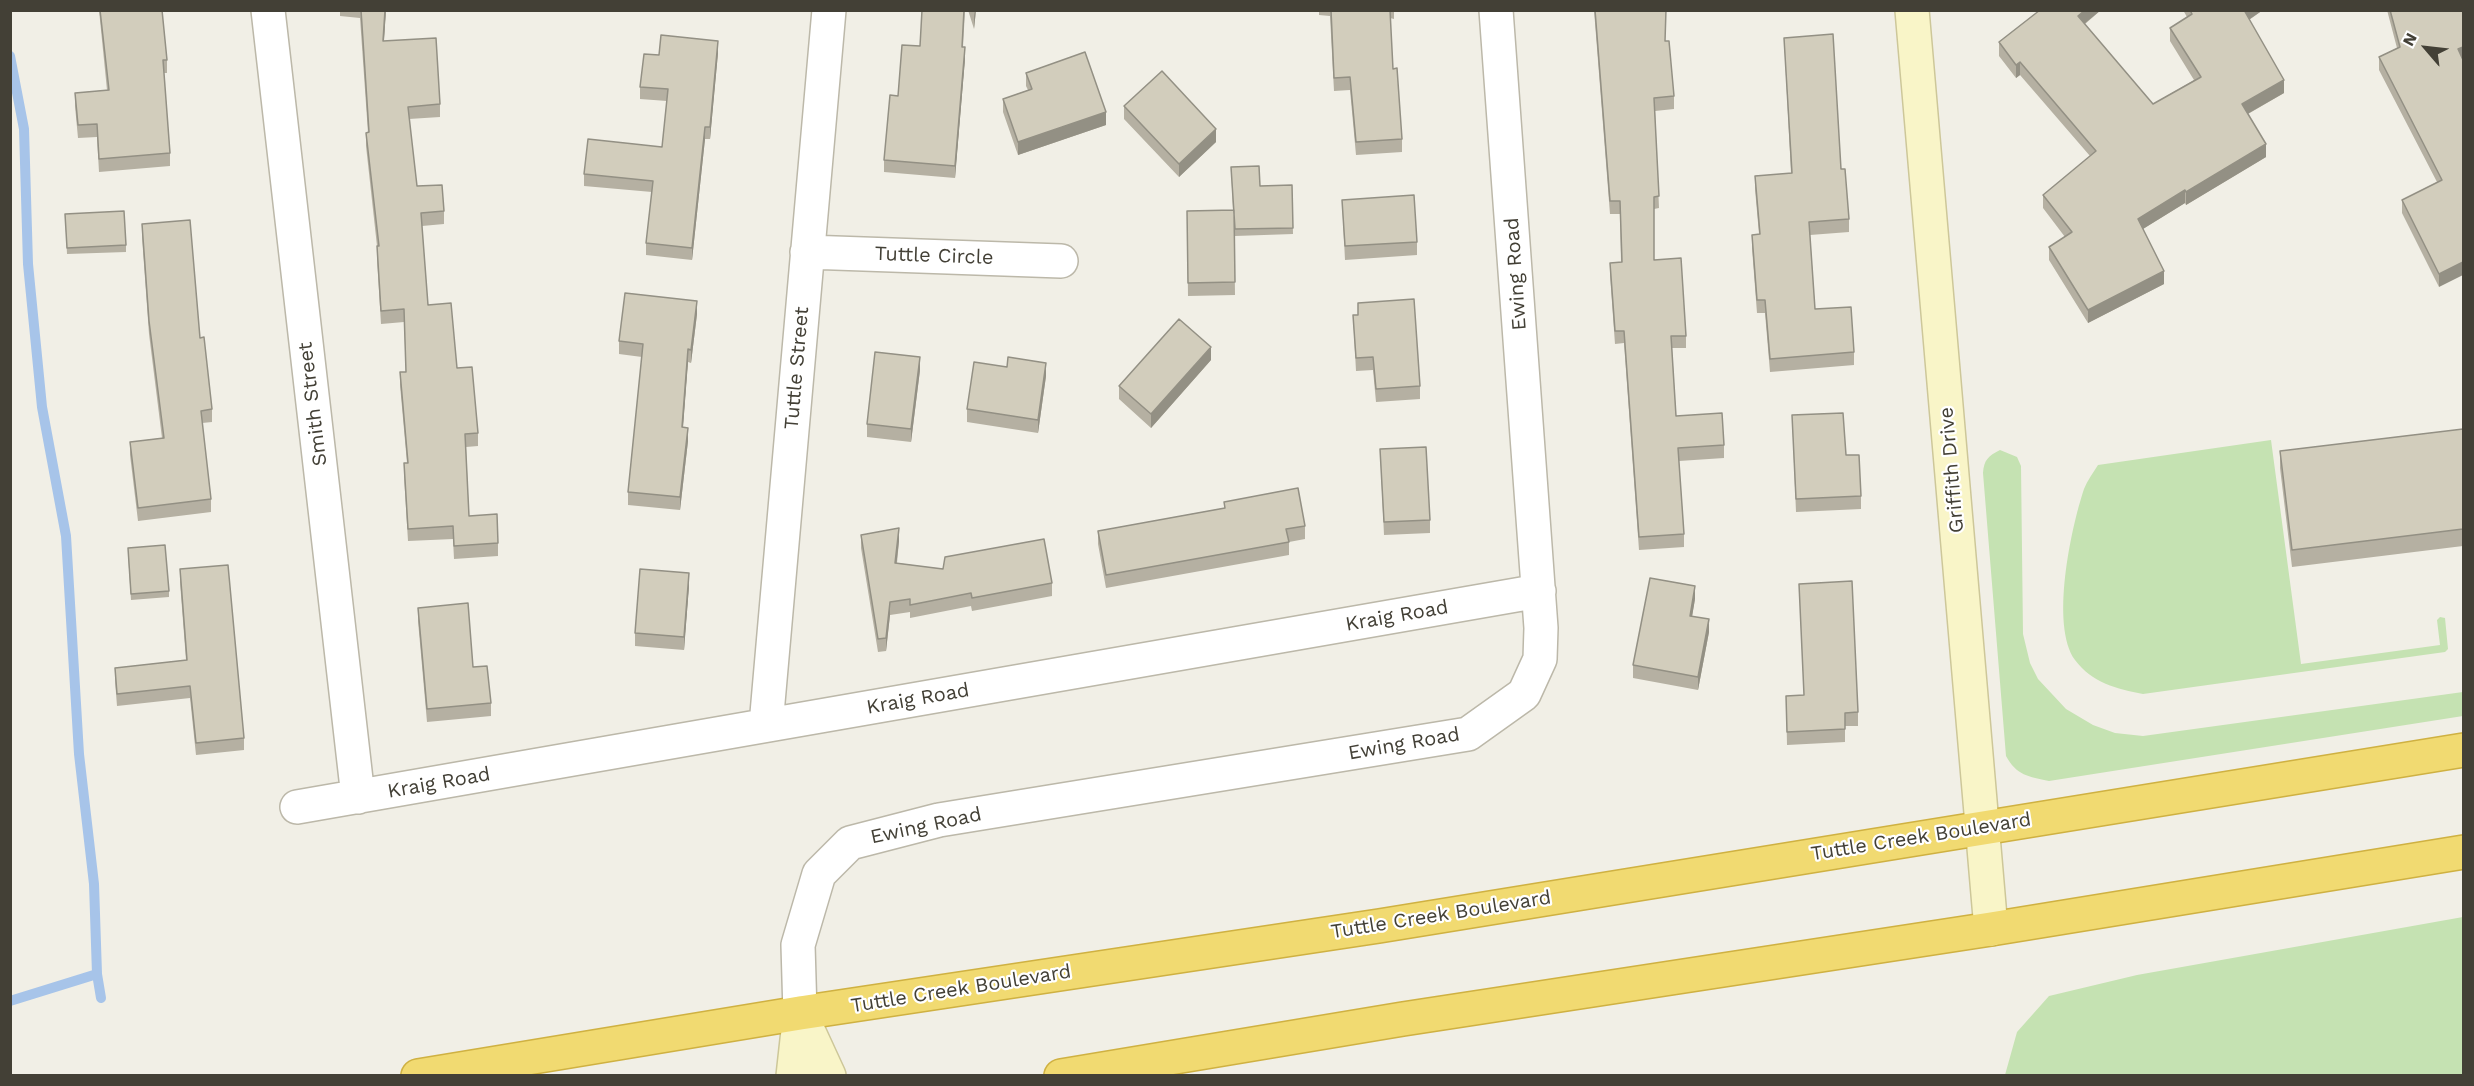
<!DOCTYPE html>
<style>
body{margin:0}
#map{position:relative;width:2474px;height:1086px;overflow:hidden;background:#f1efe6;font-family:"Work Sans",sans-serif}
canvas{display:block}
.frame{position:absolute;inset:0;border:12px solid #434036;pointer-events:none}
.north{position:absolute;left:2396px;top:18px;width:60px;height:60px;-webkit-text-stroke:4px #fff;paint-order:stroke;rotate:298deg;font-size:16px;font-weight:700;line-height:24px;text-align:center;color:#434036}
.north::after{content:'';display:block;margin:auto;width:21px;height:27px;background:#434036;clip-path:polygon(50% 0,100% 100%,50% 72%,0 100%)}
</style>
<div id="map">
<canvas width="2474" height="1086"></canvas>
<div class="frame"></div>
<div class="north">N</div>
</div>
<script>
const c = document.querySelector('canvas').getContext('2d');
c.lineJoin = 'round';
function fillPath(path, color) {
  c.fillStyle = color;
  c.fill(path, 'evenodd');
}
function trace(path, color, width, dash) {
  c.strokeStyle = color;
  c.lineWidth = width;
  c.lineCap = dash ? 'butt' : 'round';
  c.setLineDash(dash || []);
  c.stroke(path);
}
function drawText(font, color, halo, rows, align = 'center') {
  c.font = font + ' "Work Sans",sans-serif';
  c.lineWidth = 4.5;
  c.setLineDash([]);
  c.textBaseline = 'middle';
  c.strokeStyle = halo;
  c.fillStyle = color;
  for (const [text, x, y, turn = 0] of rows) {
    c.save();
    c.translate(x, y);
    c.rotate((+turn || 0) * Math.PI / 180);
    c.textAlign = isNaN(turn) ? turn : align;
    if (halo) c.strokeText(text, 0, 0);
    c.fillText(text, 0, 0);
    c.restore();
  }
}
fillPath(new Path2D(`
 M 2271,440 L 2301,664 L 2440,645 L 2437,620 L 2440,617 L 2445,618 L 2448,649 L 2445,652 L 2143,694 C 2117,689 2092,683 2075,660 C 2050,625 2071,528 2084,489 C 2087,481 2093,473 2098,465 Z
 M 2000,450 L 2017,457 L 2021,466 L 2023,634 L 2030,663 L 2038,679 L 2066,709 L 2093,725 L 2115,733 L 2143,736 L 2463,692 L 2463,716 L 2049,781 C 2029,777 2016,775 2006,756 L 1983,473 C 1984,460 1988,456 2000,450 Z
 M 2463,917 L 2463,1075 L 2005,1075 L 2017,1032 L 2049,996 L 2137,975 Z`), '#c5e2b2');
trace(new Path2D(`
 M 10,56 L 24,129 L 28,264 L 42,407 L 66,536 L 79,754 L 94,884 L 97,974 L 101,998
 M 10,1001 L 97,974`), '#a7c4e9', 10);
const street = new Path2D(`
 M 268,10 L 358,797
 M 807,252 L 1061,261
 M 766,725 L 829,10
 M 297,807 L 1539,591
 M 800,1013 L 798,945 L 819,874 L 850,843 L 939,820 L 1468,734 L 1524,694 L 1540,659 L 1541,628 L 1496,10`);
const secondary = new Path2D(`
 M 1912,10 L 1991,929
 M 800,1013 L 829,1076
 M 793,1076 L 800,1013`);
const highway = new Path2D(`
 M 418,1076 L 800,1013 L 1379,926 L 2464,750
 M 1061,1076 L 1403,1019 L 1991,929 L 2464,852`);
trace(street, '#bcb8a9', 36);
trace(secondary, '#cdc799', 36);
trace(highway, '#cfb142', 36);
trace(street, '#fff', 33);
trace(secondary, '#f9f5c8', 33);
trace(highway, '#f1da71', 33);
fillPath(new Path2D(`
 M 99,10 L 162,10 L 167,60 L 167,73 L 164,73 L 170,153 L 170,166 L 99,172 L 97,137 L 78,138 L 75,106 L 75,93 L 107,90 Z
 M 340,10 L 386,10 L 384,41 L 440,104 L 440,117 L 409,119 L 417,186 L 444,211 L 444,224 L 422,226 L 428,305 L 457,368 L 478,433 L 478,446 L 466,447 L 469,516 L 498,543 L 498,556 L 454,559 L 453,539 L 408,541 L 404,476 L 404,463 L 407,463 L 400,385 L 400,372 L 406,372 L 404,322 L 381,324 L 377,259 L 377,246 L 366,146 L 366,133 L 368,133 L 360,18 L 340,16 Z
 M 965,10 L 963,47 L 965,59 L 955,178 L 884,172 L 884,160 L 898,96 L 920,46 Z
 M 968,10 L 976,10 L 974,29 Z
 M 1319,10 L 1394,10 L 1394,19 L 1390,18 L 1393,69 L 1402,139 L 1402,152 L 1356,155 L 1350,90 L 1334,91 L 1330,16 L 1319,15 Z
 M 1594,10 L 1666,10 L 1665,41 L 1674,96 L 1674,109 L 1655,111 L 1659,208 L 1654,209 L 1654,260 L 1686,336 L 1686,348 L 1672,348 L 1676,416 L 1724,445 L 1724,458 L 1679,461 L 1684,534 L 1684,547 L 1639,550 L 1624,343 L 1615,344 L 1610,275 L 1610,263 L 1621,262 L 1620,214 L 1610,214 Z
 M 2040,10 L 2101,10 L 2085,24 L 2153,104 L 2194,80 L 2170,41 L 2170,28 L 2187,17 L 2183,10 L 2263,10 L 2249,20 L 2284,93 L 2248,114 L 2266,157 L 2186,205 L 2185,203 L 2143,229 L 2164,284 L 2088,323 L 2049,260 L 2049,247 L 2065,237 L 2043,208 L 2043,195 L 2090,156 L 2020,75 L 2016,78 L 1999,56 L 1999,42 Z
 M 2387,10 L 2463,10 L 2439,287 L 2402,213 L 2402,200 L 2437,182 L 2379,70 L 2379,57 L 2397,48 Z
 M 1784,38 L 1841,169 L 1849,219 L 1849,232 L 1810,235 L 1815,309 L 1854,352 L 1854,365 L 1770,372 L 1765,313 L 1757,313 L 1752,248 L 1752,235 L 1759,234 L 1755,189 L 1755,176 L 1791,173 Z
 M 718,53 L 710,139 L 705,139 L 692,260 L 646,255 L 646,243 L 652,192 L 584,186 L 584,174 L 662,147 L 667,101 L 640,99 L 640,87 L 659,55 Z
 M 1026,73 L 1106,125 L 1018,155 L 1003,112 L 1003,99 L 1028,90 L 1026,86 Z
 M 1124,106 L 1216,142 L 1179,177 L 1124,119 Z
 M 1231,167 L 1260,186 L 1292,185 L 1293,234 L 1235,236 L 1234,215 L 1235,295 L 1188,296 L 1187,211 L 1233,210 Z
 M 1342,200 L 1417,242 L 1417,255 L 1345,260 Z
 M 65,214 L 126,245 L 126,252 L 67,254 Z
 M 142,224 L 200,338 L 212,409 L 212,422 L 202,423 L 211,499 L 211,512 L 138,521 L 130,455 L 130,442 L 162,438 L 149,334 L 142,237 Z
 M 1358,303 L 1420,386 L 1420,399 L 1376,402 L 1373,370 L 1356,371 L 1353,315 L 1358,315 Z
 M 697,314 L 691,363 L 688,362 L 683,427 L 688,441 L 680,510 L 628,505 L 628,492 L 642,357 L 619,354 L 619,341 Z
 M 1211,360 L 1151,428 L 1119,399 L 1119,386 Z
 M 920,370 L 911,442 L 867,437 L 867,424 Z
 M 1046,376 L 1038,433 L 967,422 L 967,409 Z
 M 1792,415 L 1846,455 L 1861,496 L 1861,509 L 1796,512 Z
 M 2463,429 L 2463,546 L 2292,567 L 2280,468 L 2280,451 Z
 M 1380,449 L 1430,520 L 1430,533 L 1384,535 Z
 M 1224,502 L 1305,526 L 1305,539 L 1289,542 L 1289,555 L 1106,588 L 1098,544 L 1098,531 L 1224,508 Z
 M 861,535 L 899,541 L 897,563 L 1052,583 L 1052,596 L 972,611 L 971,606 L 910,618 L 910,612 L 890,615 L 886,651 L 878,652 L 861,548 Z
 M 128,554 L 169,591 L 169,597 L 131,600 Z
 M 180,569 L 244,738 L 244,750 L 196,755 L 190,698 L 117,706 L 115,680 L 115,668 L 186,660 L 180,582 Z
 M 1799,584 L 1858,712 L 1858,726 L 1845,726 L 1845,742 L 1787,745 L 1786,696 L 1804,695 Z
 M 689,586 L 684,650 L 635,646 L 635,633 Z
 M 1695,599 L 1692,616 L 1709,632 L 1698,690 L 1633,678 L 1633,665 Z
 M 418,608 L 473,667 L 491,703 L 491,716 L 427,722 L 418,621 Z`), '#b5b0a2');
fillPath(new Path2D(`
 M 385,10 L 386,10 L 383,54 L 383,41 Z
 M 975,10 L 976,10 L 974,29 L 974,16 Z
 M 2085,10 L 2101,10 L 2078,29 L 2078,16 Z
 M 2244,10 L 2263,10 L 2244,23 Z
 M 718,41 L 718,53 L 710,139 L 710,127 Z
 M 965,47 L 965,59 L 955,178 L 955,166 Z
 M 2463,47 L 2463,60 L 2458,49 Z
 M 2020,62 L 2020,75 L 2016,78 L 2016,65 Z
 M 2284,80 L 2284,93 L 2242,117 L 2242,104 Z
 M 1106,112 L 1106,125 L 1018,155 L 1018,142 Z
 M 705,127 L 705,139 L 692,260 L 692,248 Z
 M 1216,129 L 1216,142 L 1179,177 L 1179,164 Z
 M 2266,144 L 2266,157 L 2186,205 L 2186,192 Z
 M 2185,190 L 2185,203 L 2138,232 L 2138,219 Z
 M 2463,262 L 2463,275 L 2439,287 L 2439,274 Z
 M 2164,271 L 2164,284 L 2088,323 L 2088,310 Z
 M 697,301 L 697,314 L 691,363 L 691,350 Z
 M 1211,347 L 1211,360 L 1151,428 L 1151,414 Z
 M 688,349 L 688,362 L 682,440 L 682,427 Z
 M 920,357 L 920,370 L 911,442 L 911,429 Z
 M 1046,363 L 1046,376 L 1038,433 L 1038,420 Z
 M 688,428 L 688,441 L 680,510 L 680,497 Z
 M 899,528 L 899,541 L 895,576 L 895,563 Z
 M 689,573 L 689,586 L 684,650 L 684,637 Z
 M 1695,586 L 1695,599 L 1690,629 L 1690,616 Z
 M 890,602 L 890,615 L 886,651 L 886,638 Z
 M 1709,619 L 1709,632 L 1698,690 L 1698,677 Z`), '#939084');
const building = new Path2D(`
 M 100,10 L 162,10 L 167,60 L 163,60 L 170,153 L 99,159 L 97,124 L 78,125 L 75,93 L 109,90 Z
 M 361,10 L 385,10 L 383,41 L 436,38 L 440,104 L 408,107 L 417,186 L 442,185 L 444,211 L 421,213 L 428,305 L 451,303 L 457,368 L 472,367 L 478,433 L 465,434 L 469,516 L 497,514 L 498,543 L 454,546 L 453,526 L 408,529 L 404,463 L 408,463 L 400,372 L 406,372 L 404,309 L 381,311 L 377,246 L 379,246 L 366,133 L 369,132 Z
 M 922,10 L 964,10 L 962,47 L 965,47 L 955,166 L 884,160 L 890,95 L 898,96 L 902,45 L 920,46 Z
 M 1331,10 L 1390,10 L 1393,69 L 1397,68 L 1402,139 L 1356,142 L 1350,77 L 1334,78 Z
 M 1595,10 L 1666,10 L 1665,41 L 1669,41 L 1674,96 L 1654,98 L 1659,196 L 1654,197 L 1654,260 L 1681,258 L 1686,336 L 1671,336 L 1676,416 L 1722,413 L 1724,445 L 1678,448 L 1684,534 L 1639,537 L 1624,331 L 1615,331 L 1610,263 L 1622,262 L 1620,201 L 1610,201 Z
 M 2040,10 L 2085,10 L 2078,16 L 2153,104 L 2201,77 L 2170,28 L 2192,14 L 2190,10 L 2244,10 L 2284,80 L 2242,104 L 2266,144 L 2186,192 L 2185,190 L 2138,219 L 2164,271 L 2088,310 L 2049,247 L 2072,232 L 2043,195 L 2096,151 L 2020,62 L 2016,65 L 1999,42 Z
 M 2390,10 L 2463,10 L 2463,47 L 2458,49 L 2463,60 L 2463,262 L 2439,274 L 2402,200 L 2442,180 L 2379,57 L 2400,47 Z
 M 1833,34 L 1841,169 L 1845,169 L 1849,219 L 1809,222 L 1815,309 L 1851,307 L 1854,352 L 1770,359 L 1765,300 L 1757,300 L 1752,235 L 1760,234 L 1755,176 L 1792,173 L 1784,38 Z
 M 661,35 L 718,41 L 710,127 L 705,127 L 692,248 L 646,243 L 653,181 L 584,174 L 588,139 L 662,147 L 668,89 L 640,87 L 644,54 L 659,55 Z
 M 1085,52 L 1106,112 L 1018,142 L 1003,99 L 1032,89 L 1026,73 Z
 M 1162,71 L 1216,129 L 1179,164 L 1124,106 Z
 M 1259,166 L 1260,186 L 1292,185 L 1293,228 L 1235,229 L 1231,167 Z
 M 1414,195 L 1417,242 L 1345,246 L 1342,200 Z
 M 1234,210 L 1235,282 L 1188,283 L 1187,211 Z
 M 124,211 L 126,245 L 67,248 L 65,214 Z
 M 190,220 L 200,338 L 204,337 L 212,409 L 201,411 L 211,499 L 138,508 L 130,442 L 164,438 L 149,321 L 142,224 Z
 M 625,293 L 697,301 L 691,350 L 688,349 L 682,427 L 688,428 L 680,497 L 628,492 L 643,344 L 619,341 Z
 M 1414,299 L 1420,386 L 1376,389 L 1373,357 L 1356,358 L 1353,315 L 1358,315 L 1358,303 Z
 M 1179,319 L 1211,347 L 1151,414 L 1119,386 Z
 M 875,352 L 920,357 L 911,429 L 867,424 Z
 M 1008,357 L 1046,363 L 1038,420 L 967,409 L 974,362 L 1007,367 Z
 M 1843,413 L 1846,455 L 1859,455 L 1861,496 L 1796,499 L 1792,415 Z
 M 2463,429 L 2463,529 L 2292,550 L 2280,451 Z
 M 1426,447 L 1430,520 L 1384,522 L 1380,449 Z
 M 1298,488 L 1305,526 L 1286,529 L 1289,542 L 1106,575 L 1098,531 L 1225,508 L 1224,502 Z
 M 899,528 L 895,563 L 943,569 L 945,557 L 1044,539 L 1052,583 L 972,598 L 971,593 L 910,605 L 910,599 L 890,602 L 886,638 L 878,639 L 861,535 Z
 M 165,545 L 169,591 L 131,594 L 128,548 Z
 M 228,565 L 244,738 L 196,743 L 190,686 L 117,694 L 115,668 L 187,660 L 180,569 Z
 M 640,569 L 689,573 L 684,637 L 635,633 Z
 M 1650,578 L 1695,586 L 1690,616 L 1709,619 L 1698,677 L 1633,665 Z
 M 1852,581 L 1858,712 L 1845,713 L 1845,729 L 1787,732 L 1786,696 L 1804,695 L 1799,584 Z
 M 468,603 L 473,667 L 487,666 L 491,703 L 427,709 L 418,608 Z`);
fillPath(building, '#d2cdbc');
trace(building, '#939084', 1.5);
drawText('20px', '#434036', '#fff', [
 ["Tuttle Circle",934,256,2],
 ["Ewing Road",1516,274,-94],
 ["Tuttle Street",797,368,-85],
 ["Smith Street",313,404,-97],
 ["Griffith Drive",1952,470,-95],
 ["Kraig Road",1397,616,-10],
 ["Kraig Road",918,699,-10],
 ["Ewing Road",1404,744,-10],
 ["Kraig Road",439,783,-10],
 ["Ewing Road",926,826,-12],
 ["Tuttle Creek Boulevard",1921,837,-9],
 ["Tuttle Creek Boulevard",1441,915,-9],
 ["Tuttle Creek Boulevard",961,989,-9]
]);
</script>
